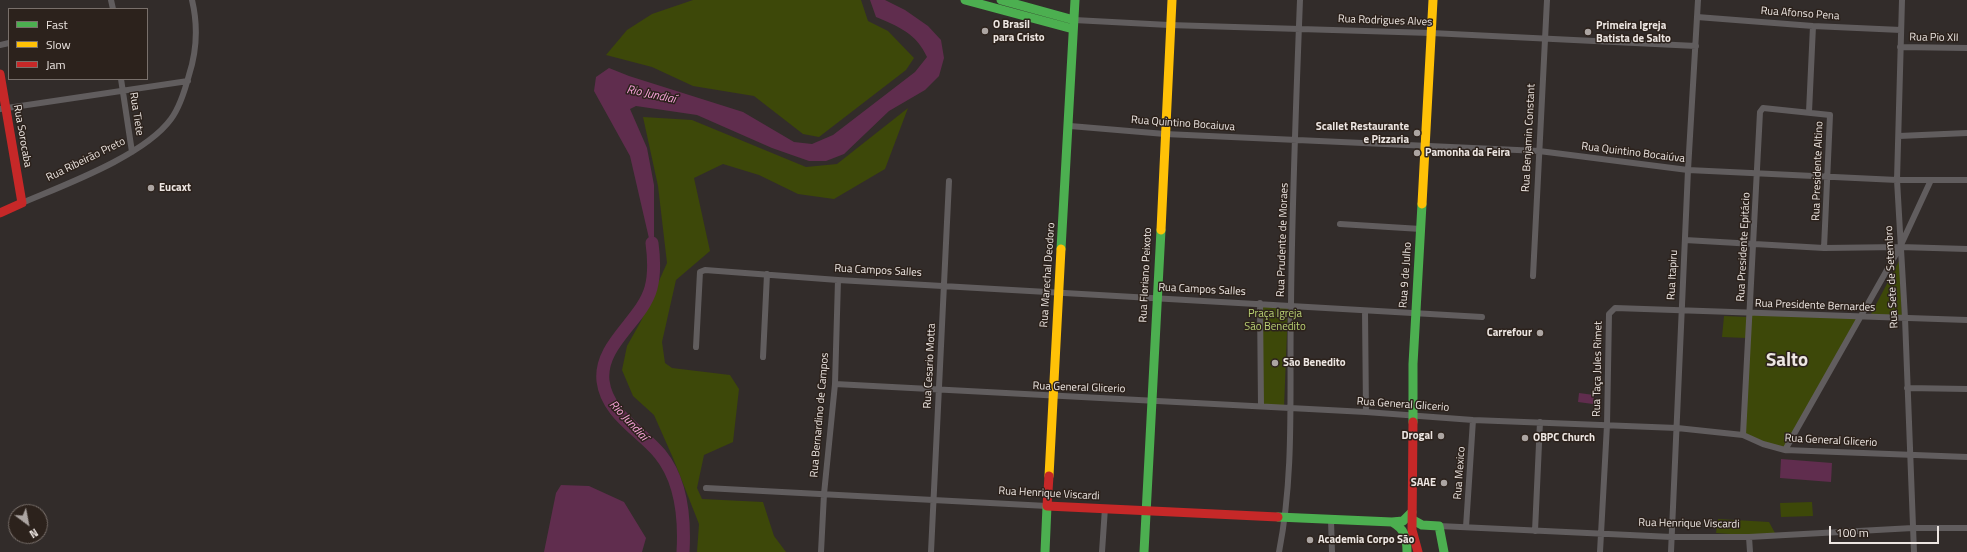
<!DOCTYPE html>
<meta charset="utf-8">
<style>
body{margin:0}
#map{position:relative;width:1967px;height:552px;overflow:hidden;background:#322c2a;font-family:"Titillium Web",sans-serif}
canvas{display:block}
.legend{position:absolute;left:8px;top:8px;width:140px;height:72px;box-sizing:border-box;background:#2c221c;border:1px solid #79706b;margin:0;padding:5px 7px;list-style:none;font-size:12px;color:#ede6e2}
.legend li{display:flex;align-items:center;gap:8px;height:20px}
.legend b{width:20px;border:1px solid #79706b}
.north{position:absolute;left:8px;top:504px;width:40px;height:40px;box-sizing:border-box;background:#2c221c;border:1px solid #79706b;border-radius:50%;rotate:148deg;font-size:11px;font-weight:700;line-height:16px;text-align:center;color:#ede6e2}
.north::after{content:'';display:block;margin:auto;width:14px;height:18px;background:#aca5a2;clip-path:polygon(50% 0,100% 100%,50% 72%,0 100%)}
.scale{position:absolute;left:1829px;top:526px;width:110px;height:18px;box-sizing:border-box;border:2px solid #ede6e2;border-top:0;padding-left:5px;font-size:12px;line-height:14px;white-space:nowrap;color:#ede6e2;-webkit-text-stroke:3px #2c221c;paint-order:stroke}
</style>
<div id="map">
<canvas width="1967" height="552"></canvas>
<ul class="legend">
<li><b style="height:5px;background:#4caf50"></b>Fast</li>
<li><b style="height:5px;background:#ffc107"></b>Slow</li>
<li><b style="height:5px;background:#c62828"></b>Jam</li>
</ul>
<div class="north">N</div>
<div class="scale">100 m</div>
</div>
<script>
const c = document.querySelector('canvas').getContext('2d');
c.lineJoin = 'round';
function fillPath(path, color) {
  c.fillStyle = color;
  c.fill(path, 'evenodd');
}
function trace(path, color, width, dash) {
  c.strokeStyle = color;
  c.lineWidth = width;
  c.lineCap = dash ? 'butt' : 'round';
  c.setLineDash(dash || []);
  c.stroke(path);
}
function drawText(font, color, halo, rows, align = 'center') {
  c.font = font + ' "Titillium Web",sans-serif';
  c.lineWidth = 3;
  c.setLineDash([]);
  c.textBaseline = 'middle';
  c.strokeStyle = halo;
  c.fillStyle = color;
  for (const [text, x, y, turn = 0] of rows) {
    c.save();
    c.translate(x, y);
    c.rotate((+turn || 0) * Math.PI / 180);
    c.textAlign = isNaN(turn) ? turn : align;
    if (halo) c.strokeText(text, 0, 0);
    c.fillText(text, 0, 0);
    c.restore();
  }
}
fillPath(new Path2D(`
 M 693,0 L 861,0 L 868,21 L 888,31 L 914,58 L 906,70 L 819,137 L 803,134 L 754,96 L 693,86 L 652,67 L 606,55 L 627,30 L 652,14 Z
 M 908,108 L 885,169 L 834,199 L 798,194 L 759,175 L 723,164 L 694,178 L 710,251 L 676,280 L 662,342 L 665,363 L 672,368 L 730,375 L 739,389 L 733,442 L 704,455 L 697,488 L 702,499 L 763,502 L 774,536 L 786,552 L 697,552 L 699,524 L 673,458 L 654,415 L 633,396 L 622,370 L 627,346 L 641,321 L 667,263 L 658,186 L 643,117 L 692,120 L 806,167 L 837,164 Z
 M 1899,261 L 1902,316 L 1871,314 Z
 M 1262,306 L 1288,308 L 1284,407 L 1261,406 Z
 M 1751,315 L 1858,317 L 1784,449 L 1744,434 Z
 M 1724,316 L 1747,317 L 1746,338 L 1722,337 Z
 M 1812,502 L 1813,516 L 1781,517 L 1780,503 Z
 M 1718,519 L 1769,522 L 1775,533 L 1744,535 L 1716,533 Z`), '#3d4809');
fillPath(new Path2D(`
 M 870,0 L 885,0 L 905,10 L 928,26 L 941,40 L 944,58 L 939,76 L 925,90 L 889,111 L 844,154 L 826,161 L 809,161 L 772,148 L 697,115 L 636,106 L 630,109 L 647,148 L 654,185 L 654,260 L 630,156 L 594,91 L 596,77 L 609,68 L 629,76 L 743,112 L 794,142 L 812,144 L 833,135 L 915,72 L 927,57 C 916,33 899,27 876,17 Z
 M 1579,393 L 1594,395 L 1593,404 L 1578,402 Z
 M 1781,459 L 1832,463 L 1831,482 L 1780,478 Z
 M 561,485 L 589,486 L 624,502 L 646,538 L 642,552 L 544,552 L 556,493 Z`), '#602d4e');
trace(new Path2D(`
 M 652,243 C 654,258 655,273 651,288 C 642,321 599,344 603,381 C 607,414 640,430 660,454 C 682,481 685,518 683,552`), '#602d4e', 13);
trace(new Path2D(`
 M 111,0 L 113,9
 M 1902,0 L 1897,180 L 1905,318 L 1914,552
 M 1697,17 L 1813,26 L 1901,30
 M 1074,20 L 1169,25 L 1431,33 L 1696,46
 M 0,45 L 9,43
 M 1900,47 L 1967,48
 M 121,79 L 132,152
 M 0,109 L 188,81
 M 1809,112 L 1813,26
 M 1070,126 L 1165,134 L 1539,151 L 1688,170 L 1897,180 L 1967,180
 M 1899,136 L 1967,133
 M 22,203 C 64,185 144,156 171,119 C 180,107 185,90 189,75 C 197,50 198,25 192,0
 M 1340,224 L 1421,229
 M 1685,240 L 1824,248 L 1900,247 L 1967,249
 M 1533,276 L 1547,0
 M 1260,303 L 1261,406
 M 1365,311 L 1366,412
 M 696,347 L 700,272 L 705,270 L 838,280 L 1482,317
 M 763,357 L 767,274
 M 835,384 L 1366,412 L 1473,420 L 1677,428 L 1743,435 L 1763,444 L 1785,450 L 1967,457
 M 1907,388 L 1967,389
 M 1743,435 L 1760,112 L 1763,108 L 1830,115 L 1824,248
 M 1785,450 L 1900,247 L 1931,180
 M 706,488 L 1047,506
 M 1331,520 L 1332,552
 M 1439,526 L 1672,537 L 1749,537 L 1913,528 L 1967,528
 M 1466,527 L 1473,420
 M 1535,531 L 1540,422
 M 1749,537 L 1750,552
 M 821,552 L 824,494 L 835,384 L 838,280
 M 931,552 L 949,181
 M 1102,552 L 1105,508
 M 1279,552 C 1295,471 1289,388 1291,305 C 1292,203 1296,102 1300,0
 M 1600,552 L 1607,425 L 1609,314 L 1615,308 L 1967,320
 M 1671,552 L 1688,170 L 1698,0`), '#615d5e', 6);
trace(new Path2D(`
 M 965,0 L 1073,29
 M 1001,0 L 1074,20
 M 1061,249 L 1075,0
 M 1413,422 L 1413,364 L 1422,204
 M 1278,517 L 1392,522 L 1403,521 L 1412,512
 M 1413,520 L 1422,525 L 1439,526 L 1444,552
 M 1392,522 C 1405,529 1407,538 1407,552
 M 1045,552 L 1047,506
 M 1144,552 L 1161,230`), '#4caf50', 9);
trace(new Path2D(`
 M 1422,204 L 1433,0
 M 1161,230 L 1172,0
 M 1049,476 L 1061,249`), '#ffc107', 9);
trace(new Path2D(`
 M 0,74 L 22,203 L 0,213
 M 1413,422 L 1412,530 L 1418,552
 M 1049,476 L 1047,506 L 1278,517`), '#c62828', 9);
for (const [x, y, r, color] of [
 [985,31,4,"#aca5a2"],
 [1588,32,4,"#aca5a2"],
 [1417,133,4,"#aca5a2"],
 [1417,153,4,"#aca5a2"],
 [151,188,4,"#aca5a2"],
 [1540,333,4,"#aca5a2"],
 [1275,363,4,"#aca5a2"],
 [1441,436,4,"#aca5a2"],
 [1525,438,4,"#aca5a2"],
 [1444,483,4,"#aca5a2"],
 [1310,540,4,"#aca5a2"]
]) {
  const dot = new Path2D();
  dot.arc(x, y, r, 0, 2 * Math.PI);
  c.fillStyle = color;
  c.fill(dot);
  trace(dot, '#2c221c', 1.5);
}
drawText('11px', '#ede6e2', '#2c221c', [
 ["Rua Afonso Pena",1800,14,4],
 ["Rua Rodrigues Alves",1385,21,2],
 ["Rua Pio XII",1934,38,1],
 ["Rua Tiete",136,114,81],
 ["Rua Quintino Bocaiuva",1183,124,4],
 ["Rua Sorocaba",22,136,80],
 ["Rua Benjamin Constant",1529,138,-87],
 ["Rua Quintino Bocaiúva",1633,153,7],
 ["Rua Ribeirão Preto",86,160,-26],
 ["Rua Presidente Altino",1818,171,-88],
 ["Rua Prudente de Moraes",1283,240,-88],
 ["Rua Presidente Epitácio",1744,247,-87],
 ["Rua Campos Salles",878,271,3],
 ["Rua Marechal Deodoro",1048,275,-86],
 ["Rua Floriano Peixoto",1146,275,-87],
 ["Rua 9 de Julho",1406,275,-86],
 ["Rua Itapiru",1673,275,-87],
 ["Rua Sete de Setembro",1892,277,-93],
 ["Rua Campos Salles",1202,290,3],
 ["Rua Presidente Bernardes",1815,306,2],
 ["Rua Cesario Motta",930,366,-87],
 ["Rua Taça Jules Rimet",1598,369,-89],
 ["Rua General Glicerio",1079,388,2],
 ["Rua General Glicerio",1403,405,4],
 ["Rua Bernardino de Campos",820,415,-85],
 ["Rua General Glicerio",1831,441,3],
 ["Rua Mexico",1460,473,-86],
 ["Rua Henrique Viscardi",1049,494,3],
 ["Rua Henrique Viscardi",1689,524,1]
]);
drawText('bold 11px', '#ede6e2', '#2c221c', [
 ["O Brasil",993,25],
 ["para Cristo",993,38],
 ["Primeira Igreja",1596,26],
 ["Batista de Salto",1596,39],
 ["Scallet Restaurante",1409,127,"right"],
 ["e Pizzaria",1409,140,"right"],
 ["Pamonha da Feira",1425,153],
 ["Eucaxt",159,188],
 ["Carrefour",1532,333,"right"],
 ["São Benedito",1283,363],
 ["Drogal",1433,436,"right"],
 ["OBPC Church",1533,438],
 ["SAAE",1436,483,"right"],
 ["Academia Corpo São",1318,540]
], 'left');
drawText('11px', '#bad274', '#2c221c', [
 ["Praça Igreja",1275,314],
 ["São Benedito",1275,327]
]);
drawText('italic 12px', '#f8a2d9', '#2c221c', [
 ["Rio Jundiaí",651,95,12],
 ["Rio Jundiaí",628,421,47]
]);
drawText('bold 19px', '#ede6e2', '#2c221c', [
 ["Salto",1787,361]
]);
</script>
